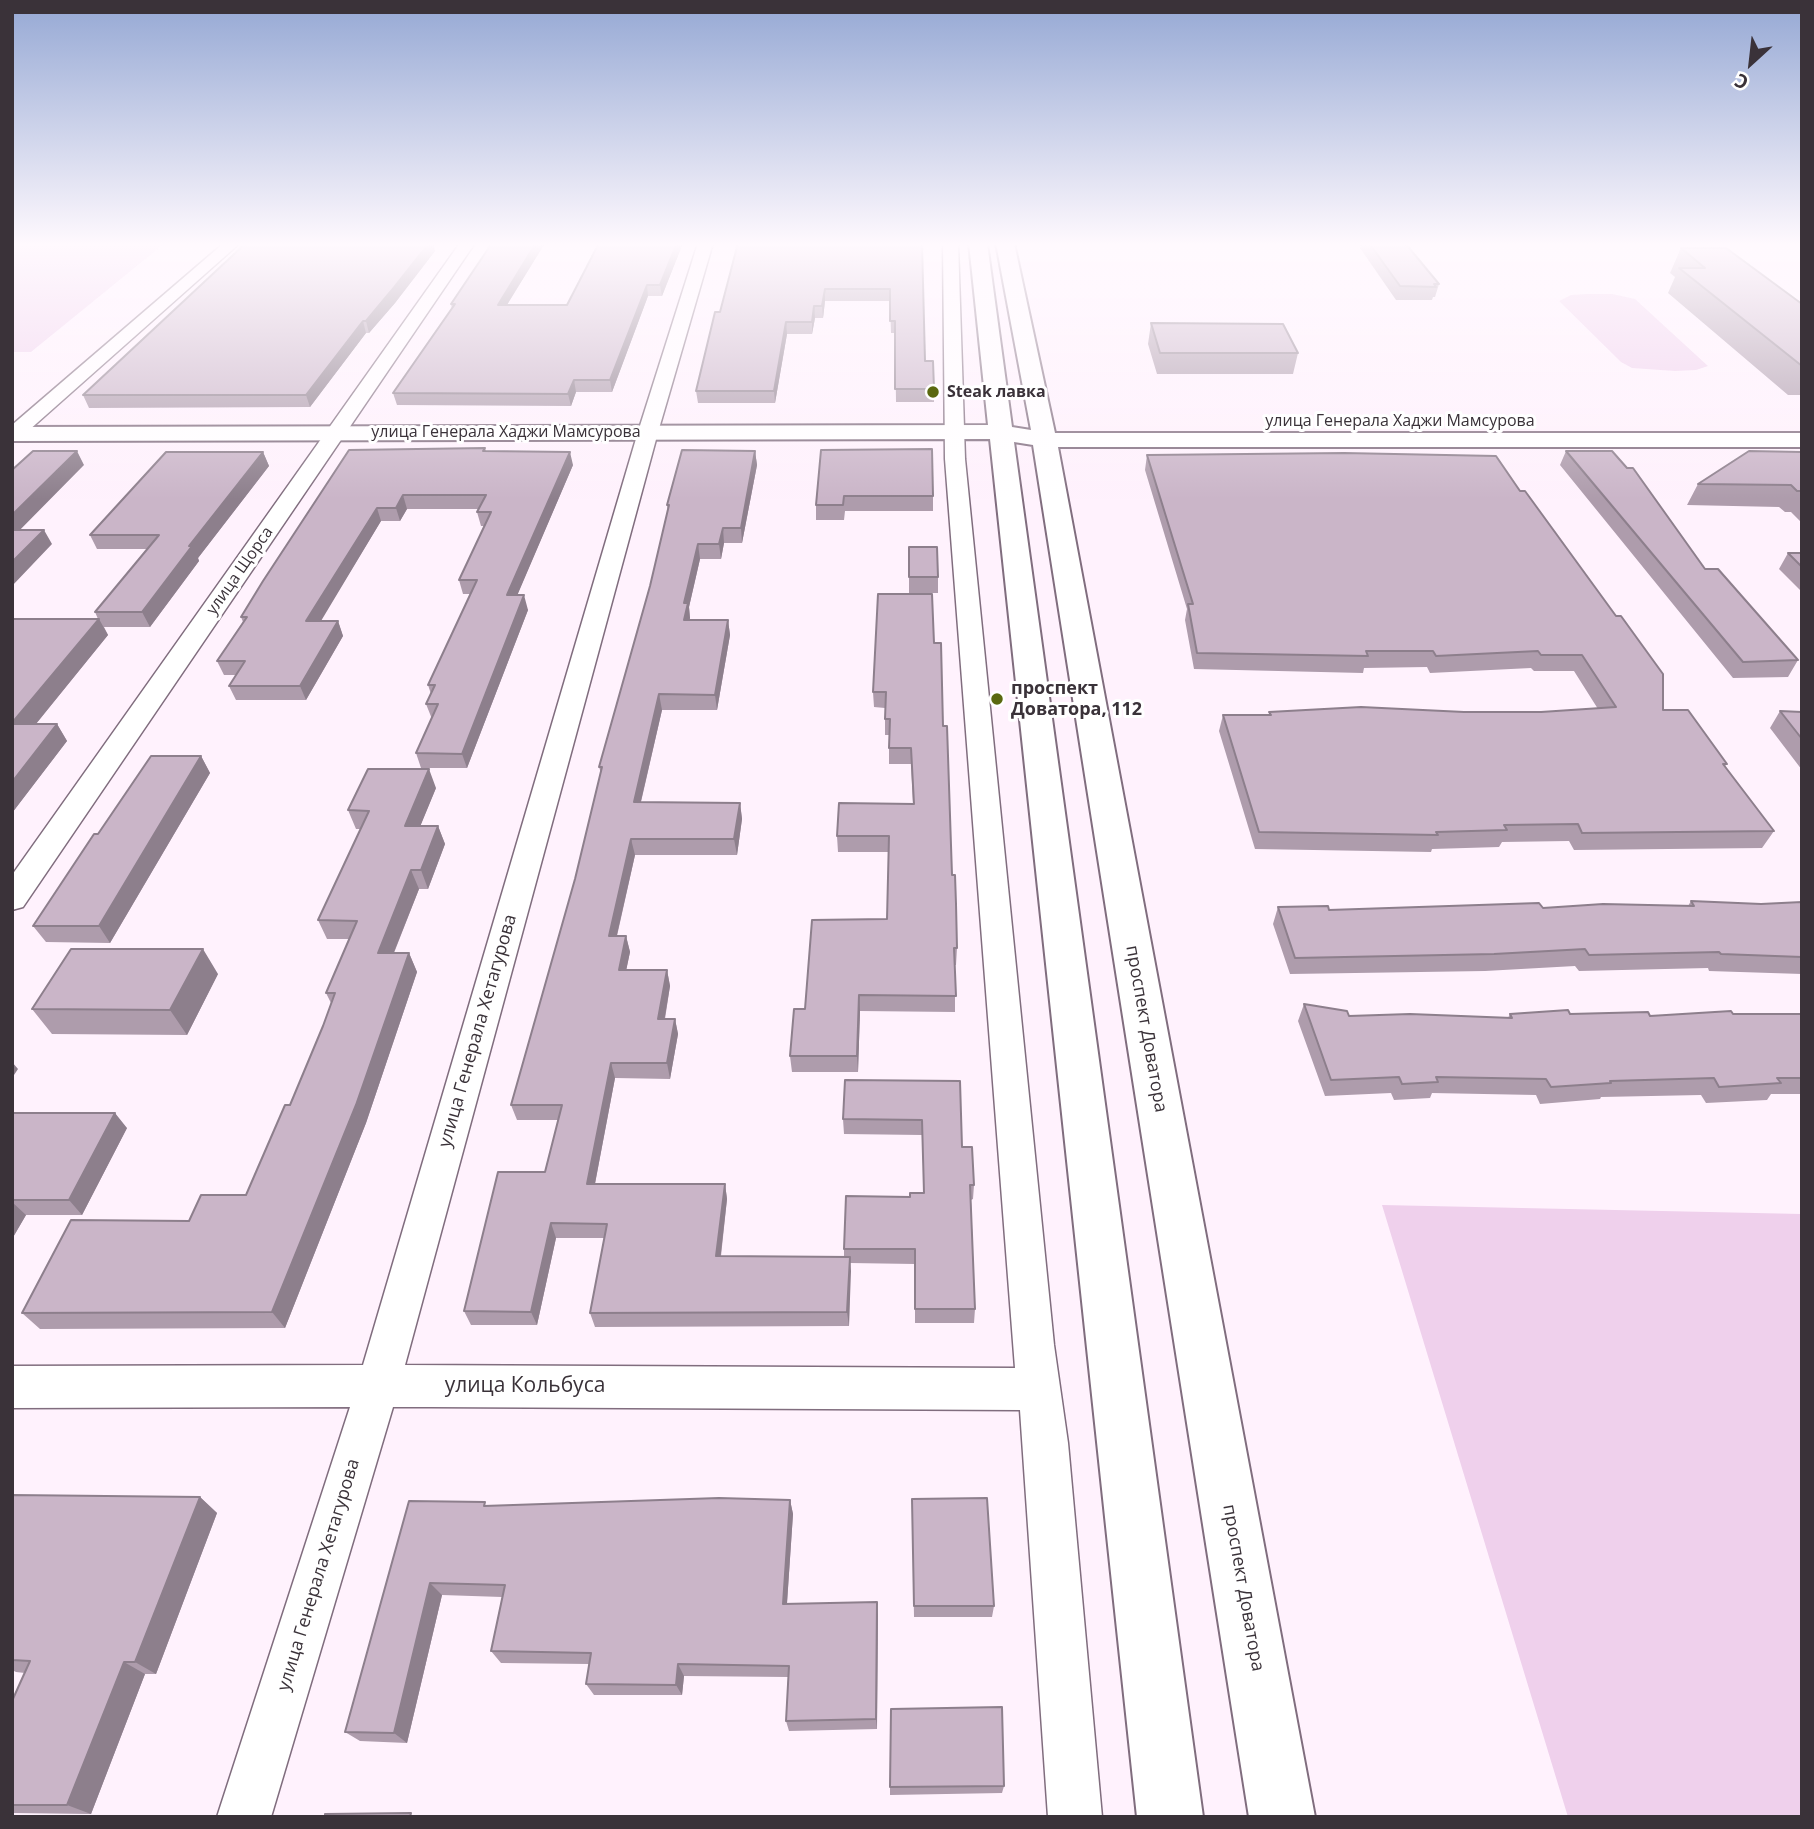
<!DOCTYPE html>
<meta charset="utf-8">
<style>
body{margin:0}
#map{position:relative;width:1814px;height:1829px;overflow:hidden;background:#fff2fd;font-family:"Open Sans",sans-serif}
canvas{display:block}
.frame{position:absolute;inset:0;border:14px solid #3a3239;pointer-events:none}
.north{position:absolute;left:1716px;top:28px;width:70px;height:70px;-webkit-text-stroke:5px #fff;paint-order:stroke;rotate:207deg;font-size:19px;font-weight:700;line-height:28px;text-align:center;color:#3a3239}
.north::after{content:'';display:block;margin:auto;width:24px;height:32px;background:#3a3239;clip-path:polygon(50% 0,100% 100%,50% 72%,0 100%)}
</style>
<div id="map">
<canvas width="1814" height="1829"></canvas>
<div class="frame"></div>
<div class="north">С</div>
</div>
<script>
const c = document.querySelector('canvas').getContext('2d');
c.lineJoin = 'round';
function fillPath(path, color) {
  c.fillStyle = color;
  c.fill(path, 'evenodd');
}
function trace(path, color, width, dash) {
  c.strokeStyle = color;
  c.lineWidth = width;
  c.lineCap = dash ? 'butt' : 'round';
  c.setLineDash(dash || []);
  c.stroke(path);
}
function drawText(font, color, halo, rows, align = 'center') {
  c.font = font + ' "Open Sans",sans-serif';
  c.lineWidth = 6;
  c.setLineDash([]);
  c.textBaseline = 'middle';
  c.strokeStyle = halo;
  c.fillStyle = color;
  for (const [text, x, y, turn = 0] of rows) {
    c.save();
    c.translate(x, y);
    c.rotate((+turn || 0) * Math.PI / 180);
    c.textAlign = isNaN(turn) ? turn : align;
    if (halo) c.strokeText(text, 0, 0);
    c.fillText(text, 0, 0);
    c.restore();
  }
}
fillPath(new Path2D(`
 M 12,243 L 165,243 L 31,352 L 12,352 Z
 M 1587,294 L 1612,294 L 1635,299 L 1708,366 L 1696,370 L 1675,371 L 1632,368 L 1621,362 L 1559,301 L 1571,295 Z
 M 1382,1205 L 1802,1214 L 1802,1817 L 1568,1817 Z`), '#efd0ec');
const minor = new Path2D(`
 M 224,243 L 240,243 L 19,439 L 12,441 L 12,425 Z
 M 460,243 L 475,243 L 23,907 L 12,910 L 12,875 Z
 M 698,243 L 713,243 L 658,432 L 405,1365 L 1015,1368 L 945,459 L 943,243 L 958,243 L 965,459 L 1054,1345 L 1068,1443 L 1102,1817 L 1048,1817 L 1020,1410 L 431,1407 L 393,1407 L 271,1817 L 217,1817 L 350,1407 L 12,1408 L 12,1366 L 363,1365 L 638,432 Z`);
const primary = new Path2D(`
 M 969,243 L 987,243 L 1012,427 L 1031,430 L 996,243 L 1014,243 L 1055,433 L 1802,433 L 1802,447 L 1058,447 L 1315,1817 L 1249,1817 L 1033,445 L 1014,442 L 1203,1817 L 1137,1817 L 990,439 L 12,441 L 12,427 L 988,425 Z`);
trace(minor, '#806d7e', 3);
trace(primary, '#806d7e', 4);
fillPath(minor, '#fff');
fillPath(primary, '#fff');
fillPath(new Path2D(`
 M 246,243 L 433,243 L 435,251 L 395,303 L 369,333 L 366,333 L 310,407 L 89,408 L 83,395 Z
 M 492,243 L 545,243 L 507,305 L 567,305 L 599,243 L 683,243 L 662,296 L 648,296 L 612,392 L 576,392 L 571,406 L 397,405 L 393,393 L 452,309 L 451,304 Z
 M 922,243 L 925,361 L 934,389 L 934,402 L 896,402 L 895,333 L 891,333 L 890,301 L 825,301 L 823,318 L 815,318 L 812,334 L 787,334 L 775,403 L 698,403 L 696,391 L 720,312 Z
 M 1361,243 L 1405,243 L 1439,284 L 1435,297 L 1433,297 L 1432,300 L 1396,300 L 1360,248 Z
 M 1681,248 L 1802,304 L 1802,395 L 1788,395 L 1668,293 L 1675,277 L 1670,273 Z
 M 1151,323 L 1298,353 L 1293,374 L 1157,374 L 1148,344 Z
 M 485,448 L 486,451 L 573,465 L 517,595 L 528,610 L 467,768 L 421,768 L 416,753 L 432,719 L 426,704 L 431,694 L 428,685 L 471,594 L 463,594 L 459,580 L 484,526 L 481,526 L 477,512 L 479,509 L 407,509 L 400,521 L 381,521 L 320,621 L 338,621 L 343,636 L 306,700 L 236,700 L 229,686 L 236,675 L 224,675 L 217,661 L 243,622 L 241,617 L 349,450 Z
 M 821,450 L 933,496 L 933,511 L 845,511 L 844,520 L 816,520 L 816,505 Z
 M 755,451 L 757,465 L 742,543 L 724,543 L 721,559 L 700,559 L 689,607 L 690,620 L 728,620 L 730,635 L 717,710 L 662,710 L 641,802 L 740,803 L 742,819 L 737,855 L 635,855 L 617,936 L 626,936 L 630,952 L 626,970 L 667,970 L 670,986 L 665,1019 L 675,1019 L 678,1034 L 670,1079 L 615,1078 L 595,1184 L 725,1184 L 727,1199 L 721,1256 L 844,1257 L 844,1249 L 910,1197 L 924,1193 L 922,1135 L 844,1134 L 843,1119 L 960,1081 L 962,1147 L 974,1185 L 973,1199 L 971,1200 L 975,1309 L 974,1323 L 915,1323 L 915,1264 L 850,1263 L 849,1326 L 595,1327 L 590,1313 L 604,1238 L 556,1238 L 537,1325 L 471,1325 L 464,1311 L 545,1172 L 558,1120 L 517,1120 L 511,1105 L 575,879 L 601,773 L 599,767 L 650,586 L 668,512 L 667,505 Z
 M 1566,451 L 1705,569 L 1798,660 L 1788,677 L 1733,678 L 1560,465 Z
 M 263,452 L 269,466 L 198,558 L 199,561 L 150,627 L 104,627 L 108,635 L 36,724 L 57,724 L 67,741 L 12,813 L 12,619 L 98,619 L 95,612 L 147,549 L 97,549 L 90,535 Z
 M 1802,452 L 1802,521 L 1800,521 L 1791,512 L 1785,512 L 1779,507 L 1687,505 L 1698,484 Z
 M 1344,453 L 1663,710 L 1727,764 L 1725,766 L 1774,831 L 1762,848 L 1574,850 L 1569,841 L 1502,842 L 1499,847 L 1432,849 L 1431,852 L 1255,849 L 1219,731 L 1223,715 L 1269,715 L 1269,712 L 1541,712 L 1598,709 L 1574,671 L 1534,671 L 1531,668 L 1430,673 L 1427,667 L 1364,668 L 1363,673 L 1194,669 L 1185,620 L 1187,609 L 1145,470 L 1147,455 Z
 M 909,547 L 938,577 L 938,593 L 909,593 Z
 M 1788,553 L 1802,553 L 1802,592 L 1779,569 Z
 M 934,643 L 943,726 L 957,948 L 956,965 L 955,965 L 955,1012 L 860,1011 L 858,1072 L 792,1072 L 790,1056 L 805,1009 L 887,919 L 889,852 L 838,852 L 837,836 L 913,804 L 911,764 L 889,764 L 889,735 L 885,735 L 885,708 L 874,707 L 873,692 Z
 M 1780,711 L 1802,712 L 1802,770 L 1770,728 Z
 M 201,756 L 210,773 L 110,943 L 46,942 L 33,926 L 98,834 Z
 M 436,788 L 420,826 L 438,826 L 445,844 L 428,889 L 419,889 L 394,953 L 409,953 L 417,972 L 366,1123 L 285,1328 L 40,1329 L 22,1313 L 189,1221 L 246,1195 L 290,1105 L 323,1026 L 331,1003 L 326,993 L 349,939 L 327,939 L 318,920 L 361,829 L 356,829 L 348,810 Z
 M 1691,901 L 1761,904 L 1802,902 L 1802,974 L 1709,971 L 1708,968 L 1579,971 L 1575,966 L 1485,971 L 1290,974 L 1273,924 L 1278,907 L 1329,910 L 1543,908 L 1688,906 Z
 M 218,974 L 187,1035 L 52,1034 L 32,1009 Z
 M 1304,1004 L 1349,1016 L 1508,1018 L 1510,1014 L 1570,1014 L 1650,1016 L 1802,1014 L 1802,1094 L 1771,1094 L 1767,1100 L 1706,1103 L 1701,1095 L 1601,1097 L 1600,1099 L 1540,1104 L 1536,1095 L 1432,1093 L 1430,1098 L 1394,1100 L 1391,1093 L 1325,1096 L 1298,1021 Z
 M 12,1113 L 127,1128 L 82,1215 L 26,1215 L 12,1239 Z
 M 12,1495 L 200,1497 L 217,1513 L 156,1674 L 145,1674 L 91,1814 L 12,1813 L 12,1701 L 25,1673 L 16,1672 L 12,1670 Z
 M 912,1499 L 994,1606 L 992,1617 L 914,1617 Z
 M 790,1500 L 793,1514 L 787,1604 L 877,1602 L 877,1729 L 789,1731 L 786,1721 L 788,1677 L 684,1676 L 682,1695 L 594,1695 L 586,1684 L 589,1664 L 501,1663 L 491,1651 L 502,1597 L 442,1595 L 407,1743 L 360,1741 L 345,1732 L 409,1501 L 487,1506 Z
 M 1004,1786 L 1002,1793 L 890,1795 L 890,1787 Z`), '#ae9cac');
fillPath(new Path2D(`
 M 429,243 L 433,243 L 435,251 L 395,303 L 369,333 L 366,321 Z
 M 536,243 L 545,243 L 500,316 L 498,305 Z
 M 677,243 L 683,243 L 662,296 L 660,285 Z
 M 647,285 L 648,296 L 612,392 L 610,380 Z
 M 825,289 L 825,301 L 823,318 L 822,306 Z
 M 814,306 L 815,318 L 812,334 L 812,322 Z
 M 363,321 L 366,333 L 310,407 L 306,395 Z
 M 786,322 L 787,334 L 775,403 L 774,391 Z
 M 574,380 L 576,392 L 571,406 L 568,394 Z
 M 77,451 L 84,465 L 12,538 L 12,515 Z
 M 755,451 L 757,465 L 742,543 L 741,528 Z
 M 263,452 L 269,466 L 198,558 L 199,561 L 150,627 L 142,612 L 189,546 Z
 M 570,452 L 573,465 L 511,610 L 507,595 Z
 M 403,495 L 407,509 L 400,521 L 396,508 Z
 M 377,508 L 381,521 L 312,636 L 306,621 Z
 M 723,528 L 724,543 L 721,559 L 719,544 Z
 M 44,530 L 52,544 L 12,586 L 12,562 Z
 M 698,544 L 700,559 L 689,607 L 690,618 L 686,635 L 684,620 L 684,603 Z
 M 524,595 L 528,610 L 467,768 L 462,754 Z
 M 99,619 L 108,635 L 22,741 L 12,723 Z
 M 728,620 L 730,635 L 717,710 L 715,695 Z
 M 338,621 L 343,636 L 306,700 L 300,686 Z
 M 659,694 L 662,710 L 637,818 L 634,802 Z
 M 57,724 L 67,741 L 12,813 L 12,782 Z
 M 201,756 L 210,773 L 110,943 L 99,926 Z
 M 429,769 L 436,788 L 413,844 L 405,826 Z
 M 740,803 L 742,819 L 737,855 L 734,839 Z
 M 438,826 L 445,844 L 428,889 L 421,870 Z
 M 631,839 L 635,855 L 613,952 L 609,936 Z
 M 411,870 L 419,889 L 386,972 L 378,953 Z
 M 626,936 L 630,952 L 623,986 L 619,970 Z
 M 203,949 L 218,974 L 187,1035 L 170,1010 Z
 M 409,953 L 417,972 L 366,1123 L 285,1328 L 272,1312 Z
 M 667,970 L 670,986 L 662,1034 L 658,1019 Z
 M 859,995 L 860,1011 L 858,1072 L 857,1056 Z
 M 675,1019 L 678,1034 L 670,1079 L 667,1063 Z
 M 12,1062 L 18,1069 L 12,1078 Z
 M 611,1063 L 615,1078 L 592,1199 L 587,1184 Z
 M 115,1113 L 127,1128 L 82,1215 L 69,1200 Z
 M 725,1184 L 727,1199 L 719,1270 L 716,1256 Z
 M 12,1202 L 26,1215 L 12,1239 Z
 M 551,1223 L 556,1238 L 537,1325 L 531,1312 Z
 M 850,1257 L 851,1271 L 849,1326 L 847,1312 Z
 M 200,1497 L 217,1513 L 156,1674 L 135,1662 Z
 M 790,1500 L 793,1514 L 786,1617 L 783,1604 Z
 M 430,1583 L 442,1595 L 407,1743 L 394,1733 Z
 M 877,1602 L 878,1614 L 877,1729 L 876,1719 Z
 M 124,1662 L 145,1674 L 91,1814 L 67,1805 Z
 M 678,1664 L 684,1676 L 682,1695 L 676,1685 Z`), '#8d7f8c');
const building = new Path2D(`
 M 246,243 L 429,243 L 391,291 L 366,321 L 363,321 L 306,395 L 83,395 Z
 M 492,243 L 536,243 L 498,305 L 567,305 L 599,243 L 677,243 L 660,285 L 647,285 L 610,380 L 574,380 L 568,394 L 393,393 L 455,304 L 451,304 Z
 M 738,243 L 922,243 L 925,361 L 933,361 L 934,389 L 895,389 L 895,321 L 890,321 L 890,289 L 825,289 L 822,306 L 814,306 L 812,322 L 786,322 L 774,391 L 696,391 L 715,312 L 720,312 Z
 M 1369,243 L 1405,243 L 1439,284 L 1434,284 L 1436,287 L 1400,286 Z
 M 1681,248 L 1726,248 L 1802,304 L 1802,366 L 1679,268 L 1705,268 Z
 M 1151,323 L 1283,324 L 1298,353 L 1160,353 Z
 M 485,448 L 483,451 L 570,452 L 507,595 L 524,595 L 462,754 L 416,753 L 438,704 L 426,704 L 435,685 L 428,685 L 477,580 L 459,580 L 491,512 L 477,512 L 486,495 L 403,495 L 396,508 L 377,508 L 306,621 L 338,621 L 300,686 L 229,686 L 245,661 L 217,661 L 247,617 L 241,617 L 263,581 L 349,450 Z
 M 932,449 L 933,496 L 844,496 L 843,505 L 816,505 L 821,450 Z
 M 682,450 L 755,451 L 741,528 L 723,528 L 719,544 L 698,544 L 684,603 L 688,603 L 684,620 L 728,620 L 715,695 L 659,694 L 634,802 L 740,803 L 734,839 L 631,839 L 609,936 L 626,936 L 619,970 L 667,970 L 658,1019 L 675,1019 L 667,1063 L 611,1063 L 587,1184 L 725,1184 L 716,1256 L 850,1257 L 847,1312 L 590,1313 L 607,1224 L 551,1223 L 531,1312 L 464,1311 L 498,1172 L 545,1172 L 562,1105 L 511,1105 L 575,879 L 602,767 L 599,767 L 650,586 L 669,505 L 667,505 Z
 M 33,451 L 77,451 L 12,515 L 12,470 Z
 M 1566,451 L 1612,451 L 1627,468 L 1633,468 L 1705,569 L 1718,569 L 1798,660 L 1743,662 Z
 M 1749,451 L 1802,452 L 1802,491 L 1797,491 L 1791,485 L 1698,484 Z
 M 166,452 L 263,452 L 189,546 L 192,546 L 142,612 L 95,612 L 159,535 L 90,535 Z
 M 1344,453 L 1496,456 L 1520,491 L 1525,491 L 1616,616 L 1621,616 L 1655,663 L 1663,674 L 1663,710 L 1688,710 L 1727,764 L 1723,764 L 1774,831 L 1582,833 L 1578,824 L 1504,825 L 1507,830 L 1436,832 L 1438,835 L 1259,832 L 1223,715 L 1271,715 L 1269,712 L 1361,707 L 1464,712 L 1541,712 L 1616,707 L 1582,655 L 1541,655 L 1538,651 L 1436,656 L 1433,651 L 1366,651 L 1368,656 L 1197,653 L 1188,604 L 1193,604 L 1147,455 Z
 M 12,530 L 44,530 L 12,562 Z
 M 909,547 L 937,547 L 938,577 L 909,577 Z
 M 1788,553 L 1802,553 L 1802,567 Z
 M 878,594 L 932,594 L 934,643 L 941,643 L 943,726 L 947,726 L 952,875 L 955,875 L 956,904 L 957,948 L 954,948 L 956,996 L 859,995 L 857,1056 L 790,1056 L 794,1009 L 805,1009 L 812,920 L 887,919 L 889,836 L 837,836 L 839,803 L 914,804 L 911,748 L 889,748 L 890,719 L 885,719 L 886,692 L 873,692 Z
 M 12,619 L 99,619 L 12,723 Z
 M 1780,711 L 1802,712 L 1802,739 Z
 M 12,724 L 57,724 L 12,782 Z
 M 151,756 L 201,756 L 99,926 L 33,926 L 94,834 L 98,834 Z
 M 368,769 L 429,769 L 405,826 L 438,826 L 421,870 L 411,870 L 378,953 L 409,953 L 356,1105 L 272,1312 L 22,1313 L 71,1220 L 189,1221 L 201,1195 L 246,1195 L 285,1105 L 290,1105 L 323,1026 L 335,993 L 326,993 L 357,921 L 318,920 L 369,811 L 348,810 Z
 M 1691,901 L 1761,904 L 1802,902 L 1802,957 L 1721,954 L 1719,952 L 1589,955 L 1585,949 L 1494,954 L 1295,958 L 1278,907 L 1328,906 L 1329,910 L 1539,903 L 1543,908 L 1603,904 L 1694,906 Z
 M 71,949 L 203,949 L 170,1010 L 32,1009 Z
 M 1304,1004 L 1347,1011 L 1349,1016 L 1410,1014 L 1512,1018 L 1510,1014 L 1568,1010 L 1570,1014 L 1648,1012 L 1650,1016 L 1731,1011 L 1733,1014 L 1802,1014 L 1802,1078 L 1777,1078 L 1781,1083 L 1719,1087 L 1714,1078 L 1610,1081 L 1611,1083 L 1551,1087 L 1546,1079 L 1436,1077 L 1438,1082 L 1402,1084 L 1399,1077 L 1331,1080 Z
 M 845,1080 L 960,1081 L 962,1147 L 972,1147 L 974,1185 L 970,1185 L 975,1309 L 915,1309 L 915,1249 L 844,1249 L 846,1196 L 910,1197 L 910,1193 L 924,1193 L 922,1120 L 843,1119 Z
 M 12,1113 L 115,1113 L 69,1200 L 12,1200 Z
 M 12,1495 L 200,1497 L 135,1662 L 124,1662 L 67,1805 L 12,1805 L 12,1701 L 30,1661 L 12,1660 Z
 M 719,1498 L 790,1500 L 783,1604 L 877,1602 L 876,1719 L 786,1721 L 789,1666 L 678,1664 L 676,1685 L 586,1684 L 591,1653 L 491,1651 L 505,1585 L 430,1583 L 394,1733 L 345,1732 L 409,1501 L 485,1502 L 484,1506 Z
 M 987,1498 L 994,1606 L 914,1606 L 912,1499 Z
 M 1002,1707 L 1004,1786 L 890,1787 L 891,1709 Z
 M 411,1813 L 410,1817 L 325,1817 L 325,1814 Z`);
fillPath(building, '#cab5c8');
trace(building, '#8d7f8c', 2);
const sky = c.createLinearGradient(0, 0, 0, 499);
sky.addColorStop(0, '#95a8d4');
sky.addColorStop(0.49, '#fff9fe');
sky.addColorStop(1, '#fff9fe00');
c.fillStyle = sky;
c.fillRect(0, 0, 1814, 499);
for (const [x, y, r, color] of [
 [933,392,7,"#5a680f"],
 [997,699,7,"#5a680f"]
]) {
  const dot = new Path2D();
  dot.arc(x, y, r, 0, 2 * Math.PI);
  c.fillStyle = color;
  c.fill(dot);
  trace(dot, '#fff', 2.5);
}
drawText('bold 16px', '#3a3239', '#fff', [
 ["Steak лавка",947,392]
], 'left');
drawText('16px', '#3a3239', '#fff', [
 ["улица Генерала Хаджи Мамсурова",1400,421],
 ["улица Генерала Хаджи Мамсурова",506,432],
 ["улица Щорса",240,571,-55]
]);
drawText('bold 18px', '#3a3239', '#fff', [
 ["проспект",1011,689],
 ["Доватора, 112",1011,710]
], 'left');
drawText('18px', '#3a3239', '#fff', [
 ["проспект Доватора",1146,1029,80],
 ["улица Генерала Хетагурова",478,1031,-74],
 ["улица Генерала Хетагурова",319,1575,-73],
 ["проспект Доватора",1243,1588,80]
]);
drawText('21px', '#3a3239', '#fff', [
 ["улица Кольбуса",525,1386]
]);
</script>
